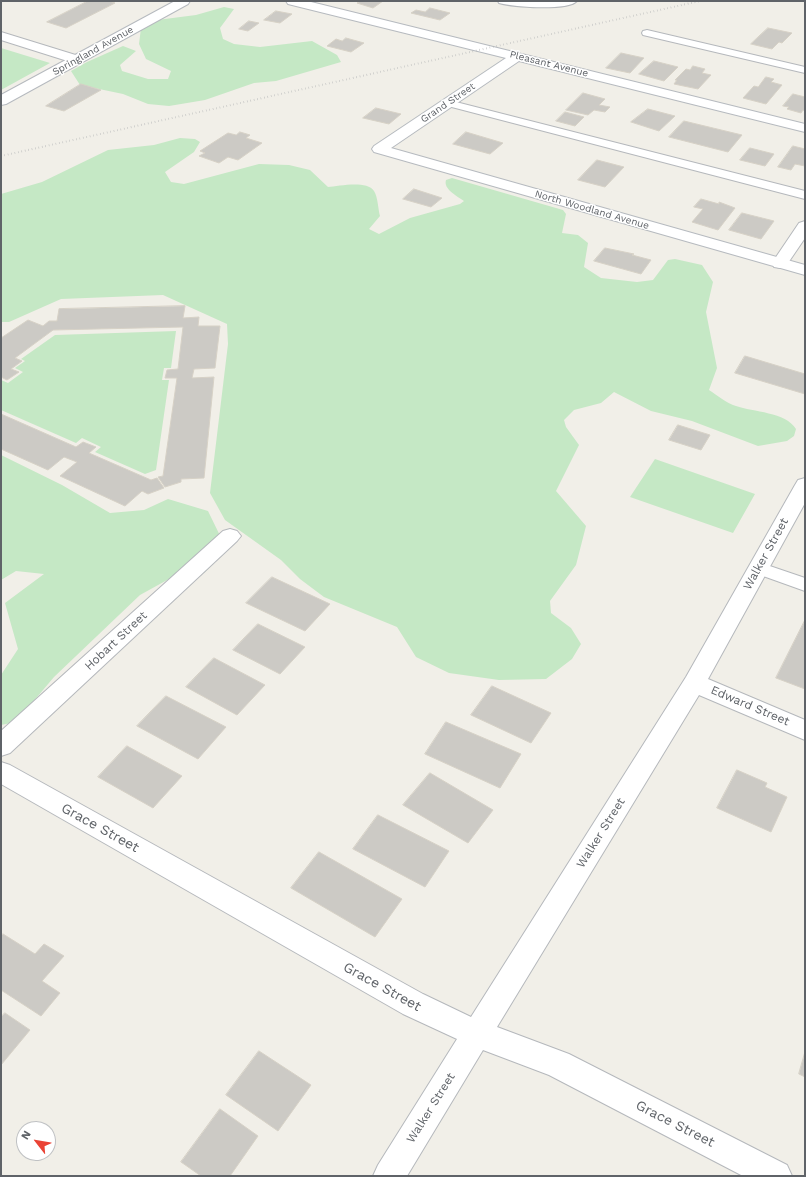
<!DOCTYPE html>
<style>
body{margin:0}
#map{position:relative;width:806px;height:1177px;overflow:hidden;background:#f1efe8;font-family:"Work Sans",sans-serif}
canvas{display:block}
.frame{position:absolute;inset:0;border:2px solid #5f6368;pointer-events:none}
.north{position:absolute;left:16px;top:1121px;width:40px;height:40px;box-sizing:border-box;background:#fff;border:1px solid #bfc1c3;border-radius:50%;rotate:301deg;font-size:11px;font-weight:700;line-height:16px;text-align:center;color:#5f6368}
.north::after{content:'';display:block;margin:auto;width:14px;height:18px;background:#ea4335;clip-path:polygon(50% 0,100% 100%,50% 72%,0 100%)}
</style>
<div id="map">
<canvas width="806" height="1177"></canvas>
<div class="frame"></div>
<div class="north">N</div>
</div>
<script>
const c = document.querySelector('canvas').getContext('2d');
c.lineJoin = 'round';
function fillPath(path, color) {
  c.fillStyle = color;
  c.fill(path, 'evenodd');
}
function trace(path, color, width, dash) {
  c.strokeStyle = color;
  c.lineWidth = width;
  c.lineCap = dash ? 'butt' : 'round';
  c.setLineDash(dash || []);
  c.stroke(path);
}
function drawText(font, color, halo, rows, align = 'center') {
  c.font = font + ' "Work Sans",sans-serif';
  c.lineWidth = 3;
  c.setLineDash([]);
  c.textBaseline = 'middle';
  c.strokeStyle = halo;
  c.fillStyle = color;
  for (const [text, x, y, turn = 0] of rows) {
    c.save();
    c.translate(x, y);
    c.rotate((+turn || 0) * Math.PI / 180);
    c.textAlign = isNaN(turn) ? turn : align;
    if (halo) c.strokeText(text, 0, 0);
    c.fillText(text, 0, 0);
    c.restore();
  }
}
fillPath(new Path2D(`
 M 224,7 L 234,9 L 220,28 L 223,39 L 234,44 L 260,47 L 312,41 L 337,55 L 341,62 L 276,81 L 254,83 L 205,100 L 169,106 L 148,104 L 123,94 L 80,85 L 71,71 L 87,62 L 123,46 L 136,51 L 120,65 L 122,71 L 148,79 L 168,79 L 171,71 L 146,59 L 139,44 L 141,28 L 157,20 L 196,15 Z
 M 1,48 L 50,63 L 1,90 Z
 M 180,138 L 195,139 L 200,142 L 194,152 L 165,172 L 171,182 L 184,184 L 259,164 L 289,165 L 310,170 L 328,187 C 339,186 367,180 374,191 C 378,197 378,209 380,216 L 369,229 L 379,234 L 410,218 L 460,204 L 464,201 C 457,196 443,189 446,180 L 452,178 L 563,210 L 566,214 L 562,233 L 578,235 L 588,243 L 584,267 L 601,278 L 637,282 L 653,280 L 668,260 L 675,259 L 702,265 L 713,282 L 706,312 L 717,368 L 709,390 C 717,395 726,403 736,406 C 753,412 786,412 796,429 L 794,436 L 787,441 L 758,446 L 692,421 L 651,411 L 614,392 L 601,403 L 574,410 L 564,420 L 566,427 L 579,445 L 556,491 L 586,526 L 576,565 L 550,601 L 551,613 L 571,628 L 581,644 L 572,659 L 546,679 L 499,680 L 449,673 L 416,657 L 397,627 L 324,597 L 300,579 L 281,560 L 225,520 L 210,493 L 228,344 L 227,324 L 163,295 L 61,299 L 9,322 L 1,322 L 1,194 L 42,182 L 108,150 L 154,145 Z
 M 176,331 L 171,368 L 164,368 L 162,380 L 169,380 L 156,470 L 145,474 L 95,452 L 101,447 L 82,438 L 76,443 L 1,410 L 1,380 L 8,383 L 23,372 L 15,368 L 25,361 L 21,359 L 55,335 Z
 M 1,455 L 62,485 L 110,513 L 144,510 L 168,499 L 208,511 L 227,550 L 204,573 L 169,579 L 140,595 L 54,677 L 16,722 L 1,725 L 1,675 L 18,649 L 5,603 L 44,574 L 16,571 L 1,580 Z
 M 655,459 L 755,494 L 733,533 L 630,497 Z`), '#c5e8c5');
const building = new Path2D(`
 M 88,1 L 109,1 L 115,3 L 66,28 L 47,22 Z
 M 359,1 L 383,1 L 373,8 L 357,3 L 359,2 Z
 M 430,8 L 450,13 L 440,20 L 411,13 L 416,10 L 425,12 Z
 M 276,11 L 292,14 L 280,23 L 264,20 Z
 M 249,21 L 259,23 L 248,31 L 239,29 Z
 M 768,28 L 792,33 L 782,43 L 779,42 L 772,49 L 751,44 Z
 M 346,38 L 364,43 L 351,52 L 327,46 L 336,39 L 342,41 Z
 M 621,53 L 644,58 L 630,73 L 606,68 Z
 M 654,61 L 678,67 L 664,81 L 639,74 Z
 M 693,66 L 705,69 L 702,73 L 711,75 L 698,89 L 674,84 L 677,80 L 675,80 L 686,69 L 690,70 Z
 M 766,77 L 774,79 L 771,82 L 782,85 L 766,104 L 743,98 L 754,86 L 758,87 Z
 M 81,84 L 101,90 L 64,111 L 46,106 Z
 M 583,93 L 605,99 L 599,105 L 610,107 L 605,112 L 594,110 L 588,115 L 566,110 Z
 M 793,94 L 805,97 L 805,111 L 803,110 L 801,113 L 787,109 L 789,107 L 783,106 Z
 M 376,108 L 401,114 L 389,124 L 363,118 Z
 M 648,109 L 675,116 L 659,131 L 631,122 Z
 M 565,112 L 584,117 L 575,126 L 556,121 Z
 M 684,121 L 742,135 L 728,152 L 669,137 Z
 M 240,132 L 250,135 L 246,138 L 262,143 L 238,160 L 228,157 L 219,163 L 199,156 L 205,153 L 200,151 L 228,133 L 236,135 Z
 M 466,132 L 503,143 L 490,154 L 453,144 Z
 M 793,146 L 805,149 L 805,166 L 795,164 L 791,170 L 778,167 Z
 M 750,148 L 774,154 L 765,166 L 740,160 Z
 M 597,160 L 624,167 L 605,187 L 578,180 Z
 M 414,189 L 442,198 L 431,207 L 403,199 Z
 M 701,199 L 719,204 L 719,202 L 735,208 L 718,230 L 692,222 L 703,209 L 694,207 Z
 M 742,213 L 774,221 L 761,239 L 729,230 Z
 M 605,248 L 634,254 L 632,255 L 651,260 L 641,274 L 594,261 Z
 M 185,306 L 183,318 L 199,317 L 198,326 L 220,326 L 215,368 L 194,369 L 192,378 L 214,377 L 204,478 L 181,479 L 181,482 L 165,487 L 158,477 L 163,476 L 177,378 L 165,378 L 167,370 L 178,369 L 183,327 L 53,330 L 15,358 L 22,361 L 11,369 L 19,372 L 7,380 L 1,377 L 1,338 L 28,320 L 43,326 L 49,321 L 57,321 L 59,309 Z
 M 745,356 L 805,374 L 805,394 L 735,373 Z
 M 1,414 L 76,447 L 83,442 L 96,447 L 89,453 L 151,480 L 157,478 L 164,488 L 148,494 L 142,491 L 125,506 L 60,476 L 77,462 L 64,457 L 48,470 L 1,449 Z
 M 678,425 L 710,435 L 701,450 L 669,440 Z
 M 272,577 L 330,604 L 305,631 L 246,603 Z
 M 805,620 L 805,689 L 776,678 Z
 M 258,624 L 305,647 L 280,674 L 233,650 Z
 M 214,658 L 265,685 L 237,715 L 186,687 Z
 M 492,686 L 551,713 L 531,743 L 471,715 Z
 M 166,696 L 226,727 L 198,759 L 137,726 Z
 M 446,722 L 521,754 L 500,788 L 425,754 Z
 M 127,746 L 182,776 L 153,808 L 98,777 Z
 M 737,770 L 767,783 L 765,787 L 787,797 L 771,832 L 717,808 Z
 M 430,773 L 493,810 L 468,843 L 403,805 Z
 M 378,815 L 449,851 L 425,887 L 353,849 Z
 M 319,852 L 402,899 L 375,937 L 291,888 Z
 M 3,934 L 35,954 L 44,944 L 64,956 L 42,981 L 60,993 L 41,1016 L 1,990 L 1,936 Z
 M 5,1013 L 30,1030 L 1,1065 L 1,1017 Z
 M 259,1051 L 311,1085 L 278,1131 L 226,1095 Z
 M 805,1052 L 805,1077 L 799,1074 Z
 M 220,1109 L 258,1136 L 230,1176 L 201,1176 L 181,1162 Z`);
fillPath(building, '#cccac5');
trace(building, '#d6d1c6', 1);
const lane = new Path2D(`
 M 498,1 L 577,1 C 568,11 513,7 499,3 Z
 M 647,30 L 805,67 L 805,73 L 643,35 L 642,33 L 643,31 Z
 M 448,100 L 805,191 L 805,199 L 444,105 L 442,103 L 444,101 Z
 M 758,562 L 805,578 L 805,591 L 752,572 L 749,568 L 752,564 Z`);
const street = new Path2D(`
 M 1,32 L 82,57 L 84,60 L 82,63 L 77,64 L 1,40 Z
 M 805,221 L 805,238 L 788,263 L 786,267 L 780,268 L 774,267 L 772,263 L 799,223 Z
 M 805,478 L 805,503 L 708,679 L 805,720 L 805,740 L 699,695 L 497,1027 L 569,1054 L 787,1165 L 792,1176 L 743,1176 L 549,1075 L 483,1050 L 407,1176 L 373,1176 L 378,1165 L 457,1039 L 403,1014 L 1,784 L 1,762 L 10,765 L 423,994 L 471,1017 L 686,677 L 795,485 L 798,480 Z
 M 230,529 L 237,531 L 241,536 L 237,541 L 10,753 L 1,756 L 1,731 L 223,531 Z`);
const secondary = new Path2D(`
 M 175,1 L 190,1 L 188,4 L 6,104 L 1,105 L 1,95 Z
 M 286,1 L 307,1 L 805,124 L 805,132 L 519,61 L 391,148 L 805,265 L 805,275 L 374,152 L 372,149 L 374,146 L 506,58 L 288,4 Z`);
trace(lane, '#b5b8bc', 2);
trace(street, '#b5b8bc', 2);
trace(secondary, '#b6babf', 2);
fillPath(lane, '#fff');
fillPath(street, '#fff');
fillPath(secondary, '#fff');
trace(new Path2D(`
 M 1,156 L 700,1`), '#b6b7b8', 2, [0.5, 3]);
drawText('10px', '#5f6368', '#fff', [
 ["Springland Avenue",93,51,-29],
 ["Pleasant Avenue",549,64,14],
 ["Grand Street",448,103,-34],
 ["North Woodland Avenue",592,210,16]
]);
drawText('12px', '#5f6368', '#fff', [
 ["Walker Street",766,554,-61],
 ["Hobart Street",116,641,-43],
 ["Edward Street",750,706,23],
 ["Walker Street",601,833,-58],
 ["Walker Street",431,1108,-58]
]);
drawText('14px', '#5f6368', '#fff', [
 ["Grace Street",100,828,29],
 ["Grace Street",382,987,29],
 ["Grace Street",675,1124,27]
]);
</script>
